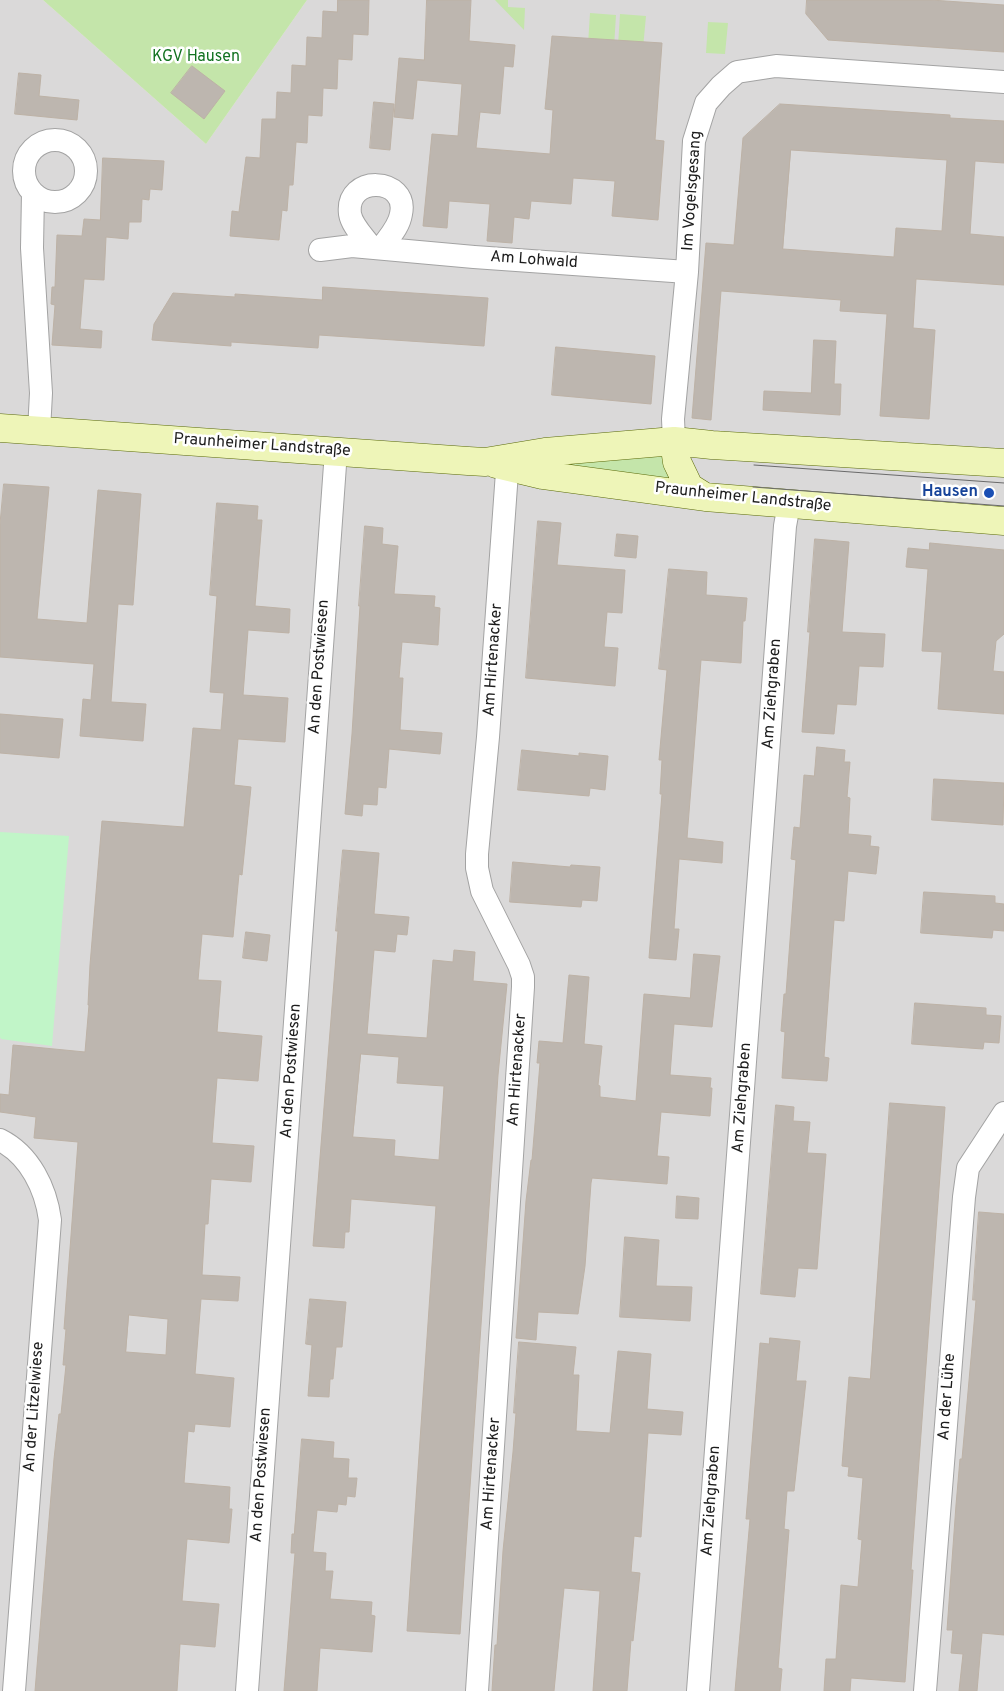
<!DOCTYPE html>
<meta charset="utf-8">
<style>
body{margin:0}
canvas{display:block;background:#edeae2}
</style>
<canvas width="1004" height="1691"></canvas>
<script>
const c = document.querySelector('canvas').getContext('2d');
c.lineJoin = 'round';
function fillPath(path, color) {
  c.fillStyle = color;
  c.fill(path, 'evenodd');
}
function trace(path, color, width, dash) {
  c.strokeStyle = color;
  c.lineWidth = width;
  c.lineCap = dash ? 'butt' : 'round';
  c.setLineDash(dash || []);
  c.stroke(path);
}
function drawText(font, color, halo, rows, align = 'center') {
  c.font = font + ' Overpass,sans-serif';
  c.lineWidth = 5;
  c.setLineDash([]);
  c.textBaseline = 'middle';
  c.strokeStyle = halo;
  c.fillStyle = color;
  for (const [text, x, y, turn = 0] of rows) {
    c.save();
    c.translate(x, y);
    c.rotate((+turn || 0) * Math.PI / 180);
    c.textAlign = isNaN(turn) ? turn : align;
    if (halo) c.strokeText(text, 0, 0);
    c.fillText(text, 0, 0);
    c.restore();
  }
}
fillPath(new Path2D(`
 M 0,0 L 43,0 L 206,144 L 307,0 L 1004,0 L 1004,1691 L 0,1691 Z`), '#dad9d9');
fillPath(new Path2D(`
 M 43,0 L 307,0 L 206,144 Z
 M 495,0 L 508,0 L 508,7 L 525,8 L 524,30 Z
 M 590,13 L 616,15 L 614,47 L 588,45 Z
 M 620,14 L 646,16 L 643,48 L 618,46 Z
 M 708,22 L 728,23 L 725,54 L 706,53 Z
 M 649,452 L 663,456 C 663,466 670,474 670,483 L 529,458 Z`), '#c4e5aa');
fillPath(new Path2D(`
 M 0,832 L 69,836 L 52,1046 L 1,1039 L 0,1037 Z`), '#c1f5c8');
const building = new Path2D(`
 M 338,0 L 369,0 L 368,35 L 353,34 L 352,60 L 338,59 L 337,89 L 323,88 L 322,116 L 308,115 L 307,143 L 296,142 L 293,185 L 289,185 L 287,211 L 282,210 L 279,240 L 230,236 L 232,211 L 239,212 L 246,157 L 260,158 L 262,119 L 276,119 L 277,92 L 291,93 L 292,65 L 306,66 L 307,37 L 322,38 L 323,11 L 337,12 Z
 M 427,0 L 471,0 L 469,41 L 515,45 L 513,67 L 504,66 L 500,114 L 480,112 L 476,148 L 550,154 L 553,110 L 545,109 L 552,36 L 662,43 L 655,140 L 664,141 L 658,220 L 612,216 L 615,181 L 573,178 L 571,204 L 531,201 L 529,219 L 514,217 L 512,243 L 487,241 L 490,204 L 449,201 L 447,228 L 423,226 L 432,134 L 458,136 L 462,84 L 417,80 L 413,119 L 394,117 L 399,58 L 424,60 Z
 M 807,0 L 931,0 L 1004,5 L 1004,52 L 828,40 L 806,14 Z
 M 192,66 L 225,91 L 204,119 L 171,93 Z
 M 19,73 L 41,75 L 39,96 L 79,100 L 77,120 L 15,114 Z
 M 374,102 L 394,104 L 390,150 L 370,148 Z
 M 780,104 L 950,115 L 950,118 L 1004,121 L 1004,163 L 975,161 L 970,234 L 1004,237 L 1004,285 L 916,279 L 913,328 L 935,330 L 929,419 L 880,416 L 887,314 L 840,311 L 841,300 L 721,291 L 711,420 L 692,418 L 706,243 L 734,245 L 743,138 ZM 791,150 L 947,160 L 942,231 L 896,228 L 894,257 L 783,249 Z
 M 103,158 L 164,161 L 162,190 L 150,189 L 149,200 L 142,199 L 141,222 L 129,222 L 128,239 L 106,237 L 104,280 L 84,279 L 80,329 L 102,331 L 101,348 L 52,345 L 55,305 L 51,304 L 52,287 L 55,287 L 57,235 L 82,236 L 84,219 L 100,220 Z
 M 323,287 L 488,298 L 484,346 L 319,335 L 318,348 L 231,342 L 231,346 L 152,340 L 154,324 L 173,293 L 235,297 L 235,294 L 322,300 Z
 M 814,340 L 836,341 L 834,384 L 841,384 L 840,415 L 763,410 L 764,391 L 811,393 Z
 M 556,347 L 655,356 L 651,404 L 552,395 Z
 M 4,484 L 49,487 L 37,619 L 87,623 L 98,490 L 141,494 L 133,605 L 118,604 L 111,702 L 146,704 L 143,741 L 80,736 L 83,699 L 91,700 L 94,664 L 0,657 L 0,524 Z
 M 217,503 L 258,506 L 257,520 L 262,520 L 255,606 L 290,609 L 289,633 L 248,630 L 243,695 L 288,698 L 285,742 L 238,739 L 234,785 L 251,787 L 242,875 L 239,874 L 233,937 L 202,934 L 198,980 L 221,981 L 217,1032 L 262,1036 L 258,1081 L 217,1078 L 212,1143 L 254,1146 L 251,1182 L 211,1179 L 208,1224 L 205,1224 L 202,1275 L 240,1277 L 238,1301 L 201,1299 L 195,1374 L 234,1378 L 230,1427 L 195,1424 L 194,1432 L 188,1431 L 184,1483 L 230,1487 L 229,1509 L 232,1509 L 229,1543 L 187,1539 L 182,1601 L 219,1604 L 215,1647 L 180,1644 L 177,1691 L 35,1691 L 54,1459 L 59,1414 L 61,1414 L 66,1365 L 63,1365 L 66,1329 L 64,1329 L 78,1142 L 34,1138 L 36,1117 L 0,1112 L 0,1094 L 9,1095 L 13,1045 L 85,1052 L 89,1005 L 88,1005 L 90,965 L 102,821 L 184,827 L 193,728 L 221,730 L 224,693 L 210,692 L 217,596 L 210,595 ZM 129,1315 L 168,1319 L 166,1355 L 126,1352 Z
 M 538,521 L 561,523 L 557,565 L 625,570 L 622,613 L 607,612 L 604,647 L 618,648 L 615,686 L 526,678 Z
 M 365,526 L 383,528 L 382,544 L 398,546 L 394,594 L 435,596 L 434,607 L 440,608 L 438,645 L 402,642 L 399,678 L 403,678 L 400,730 L 442,733 L 440,754 L 389,749 L 386,788 L 378,787 L 377,805 L 363,804 L 362,816 L 345,814 L 352,734 L 360,606 L 359,606 Z
 M 617,534 L 638,536 L 636,558 L 615,556 Z
 M 815,539 L 849,542 L 842,632 L 885,634 L 883,667 L 859,666 L 856,705 L 837,704 L 834,734 L 802,732 L 810,632 L 808,632 Z
 M 930,543 L 1004,550 L 1004,634 L 996,641 L 993,671 L 1004,672 L 1004,714 L 938,709 L 942,652 L 922,651 L 928,569 L 906,567 L 908,548 L 929,550 Z
 M 669,569 L 707,572 L 706,595 L 747,598 L 745,621 L 743,621 L 741,663 L 701,660 L 687,838 L 723,842 L 722,863 L 679,859 L 674,929 L 679,929 L 676,960 L 649,958 L 662,794 L 660,794 L 662,760 L 659,760 L 667,670 L 659,669 Z
 M 0,714 L 63,719 L 59,758 L 0,753 Z
 M 817,747 L 845,750 L 844,762 L 850,762 L 847,797 L 850,798 L 848,834 L 871,836 L 870,846 L 879,847 L 876,874 L 848,871 L 844,921 L 834,920 L 824,1057 L 829,1058 L 827,1081 L 782,1078 L 785,1032 L 781,1031 L 784,994 L 786,994 L 796,860 L 791,859 L 794,827 L 800,828 L 804,775 L 814,776 Z
 M 522,750 L 579,756 L 579,753 L 608,756 L 605,790 L 590,788 L 589,796 L 518,790 Z
 M 934,779 L 1004,783 L 1003,825 L 932,820 Z
 M 343,850 L 379,853 L 374,914 L 409,917 L 407,935 L 397,934 L 395,952 L 374,950 L 367,1034 L 427,1038 L 433,960 L 453,962 L 454,950 L 475,952 L 473,981 L 507,984 L 498,1075 L 460,1634 L 407,1631 L 436,1206 L 351,1199 L 349,1232 L 345,1232 L 344,1248 L 313,1246 L 338,931 L 336,931 ZM 361,1054 L 399,1057 L 397,1083 L 444,1086 L 439,1160 L 394,1156 L 395,1140 L 353,1137 Z
 M 513,862 L 570,867 L 571,865 L 600,867 L 597,901 L 582,900 L 581,907 L 510,902 Z
 M 924,892 L 995,896 L 995,903 L 1004,904 L 1004,931 L 993,930 L 992,938 L 921,933 Z
 M 246,932 L 270,935 L 267,961 L 243,958 Z
 M 694,954 L 720,956 L 712,1027 L 674,1024 L 670,1075 L 711,1078 L 710,1088 L 712,1088 L 710,1116 L 661,1112 L 657,1156 L 669,1157 L 667,1184 L 592,1178 L 591,1183 L 585,1266 L 578,1314 L 538,1312 L 536,1340 L 516,1338 L 526,1201 L 531,1160 L 532,1160 L 540,1063 L 537,1063 L 539,1041 L 563,1043 L 569,975 L 589,977 L 584,1044 L 602,1046 L 598,1085 L 600,1086 L 600,1097 L 636,1101 L 644,994 L 690,998 Z
 M 915,1003 L 986,1008 L 986,1015 L 1001,1016 L 999,1043 L 984,1042 L 983,1049 L 912,1044 Z
 M 890,1103 L 945,1107 L 911,1570 L 913,1570 L 905,1682 L 851,1678 L 850,1691 L 824,1691 L 826,1659 L 836,1659 L 841,1585 L 858,1587 L 862,1540 L 858,1539 L 863,1478 L 848,1476 L 849,1467 L 842,1466 L 843,1453 L 849,1377 L 870,1379 Z
 M 776,1105 L 794,1107 L 793,1121 L 810,1122 L 807,1153 L 826,1154 L 817,1269 L 798,1268 L 795,1297 L 761,1294 Z
 M 677,1196 L 699,1198 L 698,1219 L 676,1218 Z
 M 979,1212 L 1004,1214 L 1004,1635 L 982,1633 L 977,1691 L 959,1691 L 963,1654 L 951,1653 L 953,1630 L 947,1630 L 956,1505 L 960,1459 L 962,1459 L 972,1347 L 976,1300 L 973,1300 Z
 M 625,1237 L 659,1240 L 656,1286 L 692,1287 L 690,1321 L 620,1317 Z
 M 310,1299 L 346,1302 L 342,1347 L 336,1347 L 333,1379 L 330,1379 L 329,1397 L 308,1396 L 312,1345 L 306,1344 Z
 M 770,1338 L 800,1341 L 796,1381 L 806,1381 L 794,1491 L 787,1491 L 784,1529 L 789,1530 L 778,1668 L 782,1669 L 780,1691 L 735,1691 L 750,1519 L 746,1519 L 760,1343 L 769,1344 Z
 M 519,1342 L 576,1347 L 573,1375 L 579,1375 L 576,1431 L 610,1433 L 618,1351 L 651,1354 L 647,1409 L 683,1412 L 681,1435 L 648,1433 L 641,1537 L 634,1536 L 631,1572 L 640,1573 L 633,1641 L 631,1640 L 627,1691 L 593,1691 L 600,1591 L 564,1588 L 554,1691 L 492,1691 L 495,1645 L 497,1645 L 503,1551 L 513,1452 L 516,1413 L 514,1413 Z
 M 302,1439 L 334,1442 L 333,1458 L 349,1459 L 348,1478 L 357,1478 L 355,1497 L 347,1496 L 346,1505 L 338,1504 L 337,1512 L 317,1510 L 313,1552 L 326,1553 L 325,1571 L 333,1571 L 330,1599 L 372,1602 L 371,1615 L 375,1616 L 372,1652 L 320,1648 L 317,1691 L 284,1691 L 295,1553 L 291,1553 L 292,1534 L 294,1534 Z`);
fillPath(building, '#bdb6af');
trace(building, '#bdb2a6', 1);
const minor = new Path2D(`
 M24 171a31 31 0 1 1 62 0a31 31 0 1 1-62 0Z
 M 33,193 L 32,248 L 41,393 L 39,431
 M 371,247 C 364,237 352,226 350,214 C 345,174 409,177 401,214 C 399,227 389,237 382,247
 M 320,250 L 352,246 L 474,257 L 687,272
 M 674,441 L 673,419 L 687,272 L 694,141 L 706,103 L 721,86 L 737,72 L 776,66 L 1004,82
 M 0,1140 C 30,1155 46,1189 50,1220 L 14,1691
 M 247,1691 L 336,451
 M 477,1691 L 523,987 L 523,977 L 519,965 L 482,891 L 477,868 L 477,854 L 488,737 L 508,458
 M 698,1691 L 785,526 L 789,504
 M 925,1691 L 964,1197 L 968,1168 L 1004,1113`);
const secondary = new Path2D(`
 M 0,428 L 468,461 L 485,462 L 545,452 L 674,441 L 712,445 L 1004,463
 M 674,441 L 677,462 L 689,487 L 705,497
 M 496,464 L 542,475 L 705,497 L 1004,521`);
trace(minor, '#a3a3a3', 24);
trace(secondary, '#5b6b0b', 29);
trace(minor, '#fff', 22);
trace(secondary, '#eef5b8', 28);
trace(new Path2D(`
 M 754,465 L 1004,483
 M 753,487 L 1004,506`), '#6a6a6a', 1);
for (const [x, y, r, color] of [
 [989,493,6,"#1a4fb4"]
]) {
  const dot = new Path2D();
  dot.arc(x, y, r, 0, 2 * Math.PI);
  c.fillStyle = color;
  c.fill(dot);
  trace(dot, '#fff', 2);
}
drawText('16px', '#127220', '#fff', [
 ["KGV Hausen",196,58]
]);
drawText('16px', '#1c1c1c', '#fff', [
 ["Im Vogelsgesang",693,191,-86],
 ["Am Lohwald",534,261,4],
 ["Praunheimer Landstraße",262,446,4],
 ["Praunheimer Landstraße",743,498,6],
 ["Am Hirtenacker",494,660,-86],
 ["An den Postwiesen",320,667,-86],
 ["Am Ziehgraben",773,694,-86],
 ["Am Hirtenacker",518,1070,-86],
 ["An den Postwiesen",292,1071,-86],
 ["Am Ziehgraben",743,1098,-86],
 ["An der Lühe",948,1397,-86],
 ["An der Litzelwiese",35,1407,-86],
 ["Am Hirtenacker",492,1474,-86],
 ["An den Postwiesen",262,1475,-86],
 ["Am Ziehgraben",712,1501,-86]
]);
drawText('bold 16px', '#164399', '#fff', [
 ["Hausen",978,493]
], 'right');
</script>
